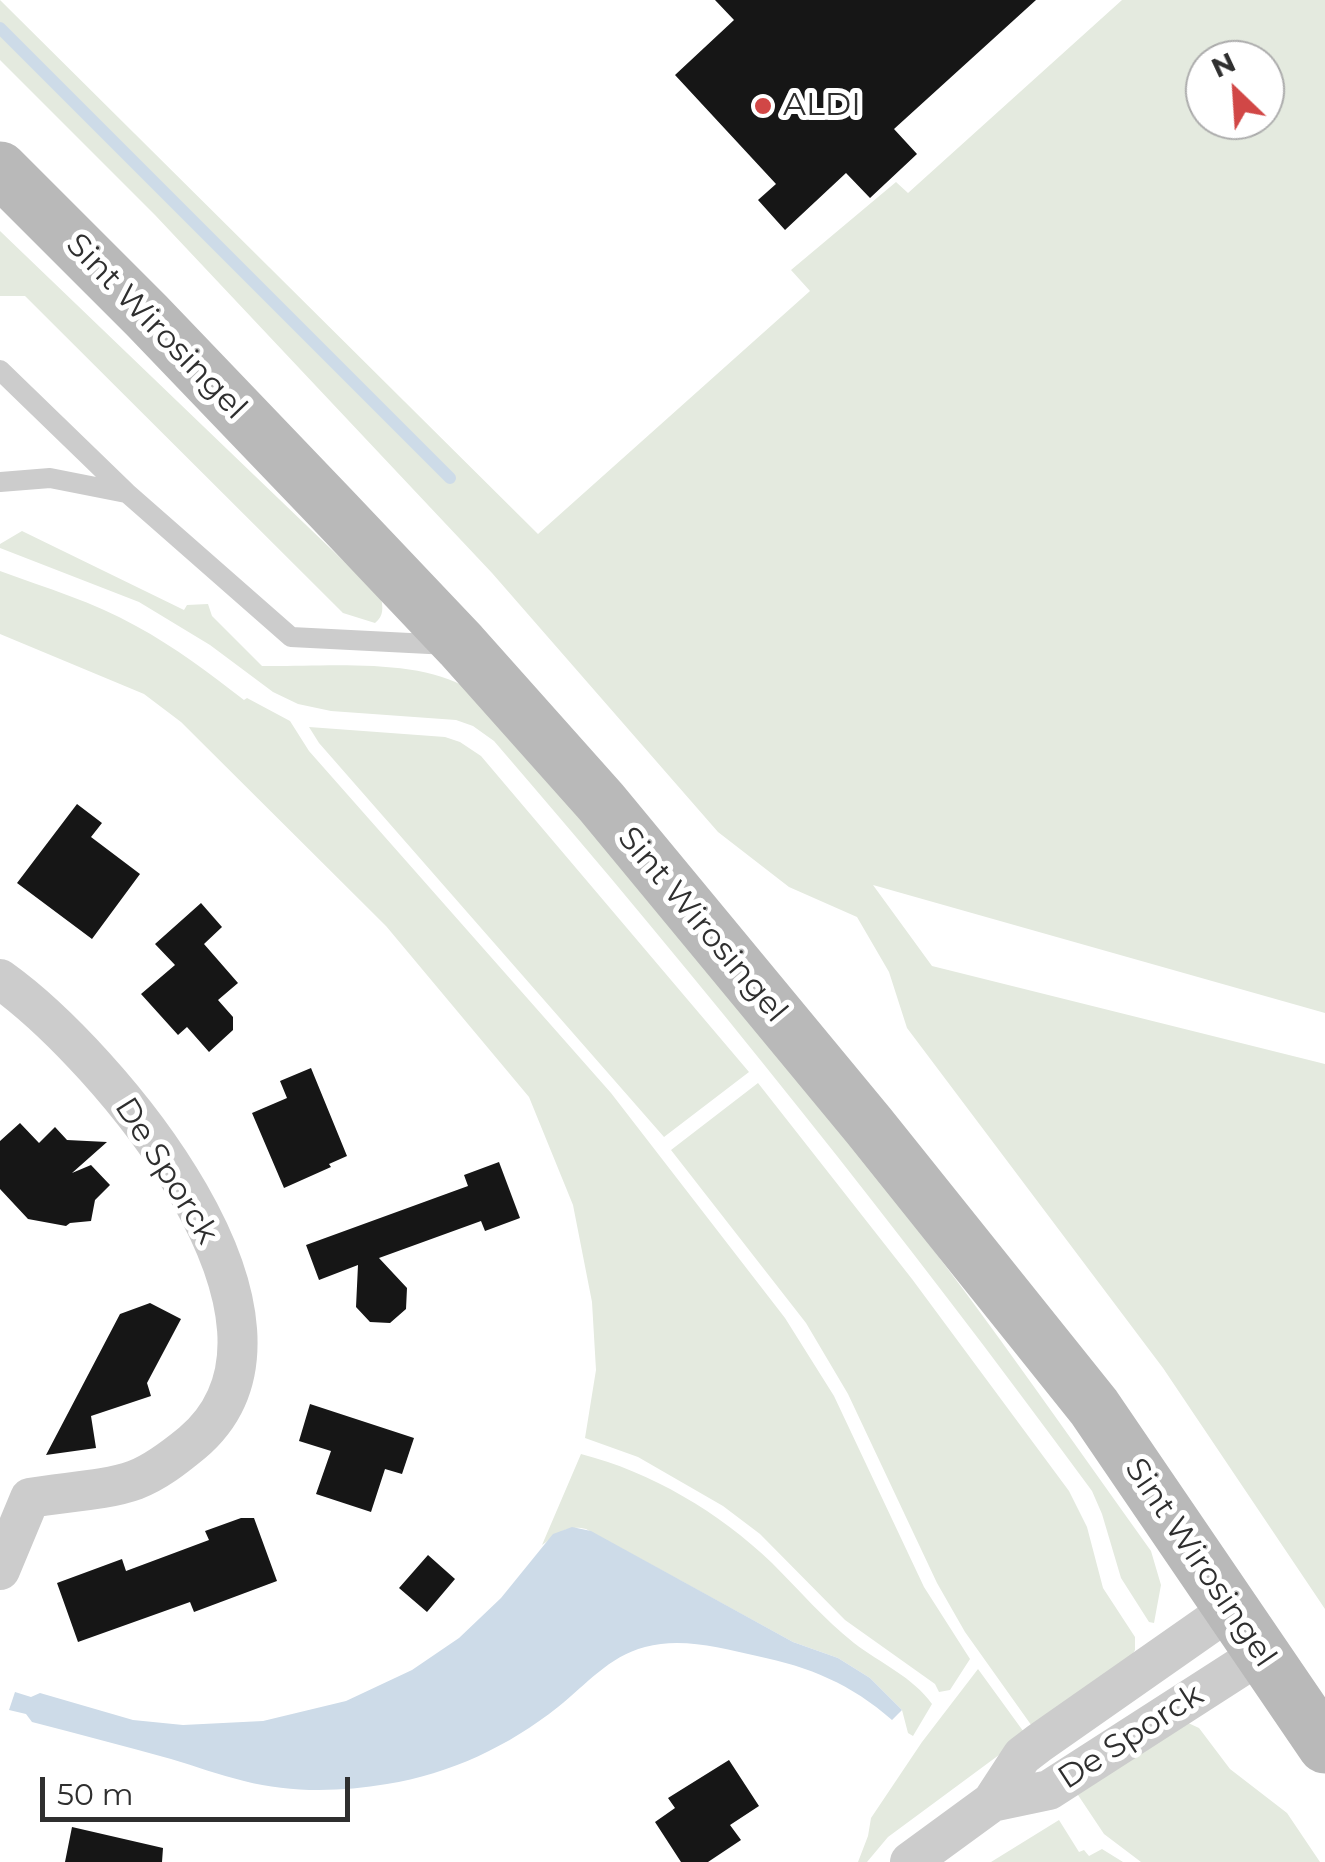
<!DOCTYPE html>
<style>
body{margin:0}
#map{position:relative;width:1325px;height:1862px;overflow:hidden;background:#fff;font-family:Montserrat,sans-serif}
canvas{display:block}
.north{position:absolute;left:1185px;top:40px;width:100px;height:100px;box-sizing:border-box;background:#fff;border:2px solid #acacac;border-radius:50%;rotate:335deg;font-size:28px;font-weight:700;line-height:40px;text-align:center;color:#2f2f2f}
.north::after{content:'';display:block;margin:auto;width:35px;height:45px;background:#d14746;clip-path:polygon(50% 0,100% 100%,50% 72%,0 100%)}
.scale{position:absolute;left:40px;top:1777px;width:310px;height:45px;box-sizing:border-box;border:5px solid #2f2f2f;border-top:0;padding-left:12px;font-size:30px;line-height:35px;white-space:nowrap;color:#2f2f2f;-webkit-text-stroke:8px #fff;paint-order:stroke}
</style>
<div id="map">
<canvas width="1325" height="1862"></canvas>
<div class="north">N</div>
<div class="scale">50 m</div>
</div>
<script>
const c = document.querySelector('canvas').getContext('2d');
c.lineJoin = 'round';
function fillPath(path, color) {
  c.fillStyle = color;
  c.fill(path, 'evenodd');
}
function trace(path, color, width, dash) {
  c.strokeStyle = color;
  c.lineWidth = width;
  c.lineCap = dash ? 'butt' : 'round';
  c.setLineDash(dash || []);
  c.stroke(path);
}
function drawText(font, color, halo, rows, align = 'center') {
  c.font = font + ' Montserrat,sans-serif';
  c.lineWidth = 10;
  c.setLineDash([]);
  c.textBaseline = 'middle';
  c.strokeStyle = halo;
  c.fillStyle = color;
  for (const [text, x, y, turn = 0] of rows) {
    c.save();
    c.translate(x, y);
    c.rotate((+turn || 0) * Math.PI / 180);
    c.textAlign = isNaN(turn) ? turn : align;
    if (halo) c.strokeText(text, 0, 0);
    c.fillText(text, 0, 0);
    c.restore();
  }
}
fillPath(new Path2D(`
 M 0,0 L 538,534 L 810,291 L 791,270 L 896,182 L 908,193 L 1122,0 L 1325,0 L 1325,1013 L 873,885 L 932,966 L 1325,1064 L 1325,1609 L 1163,1368 L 907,1028 L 889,972 L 857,917 L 789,887 L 718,832 L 492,573 L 155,215 L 0,60 ZM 1265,60 L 1265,120 L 1205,120 L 1205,60 Z
 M 0,231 L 381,597 C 383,608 384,616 375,623 L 343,613 L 25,296 L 0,296 Z
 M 22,531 L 184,610 L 187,605 L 208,604 L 212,616 L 262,666 C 321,667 419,657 468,689 C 617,861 764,1034 905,1213 C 991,1323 1070,1438 1151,1551 L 1161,1585 L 1154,1623 L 1149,1622 L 1121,1578 L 1102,1514 L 1092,1491 C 903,1233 704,984 494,741 L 473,726 L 456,720 L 331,711 L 298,704 L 273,692 L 210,645 L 139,602 L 0,548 L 0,544 Z
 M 0,571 C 46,588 94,602 136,626 C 175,647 209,673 244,700 L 247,698 L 290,721 L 309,751 L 611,1093 L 785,1318 L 834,1396 L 924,1587 L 970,1659 L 950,1690 L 939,1692 L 935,1684 L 845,1620 L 760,1534 L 723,1506 L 638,1457 L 585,1438 L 596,1370 L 592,1302 L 573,1205 L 529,1097 L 386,926 L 181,722 L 144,694 L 0,634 Z
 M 309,727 L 445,737 L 460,742 L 481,756 L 749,1072 L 664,1137 L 319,743 Z
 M 758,1083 L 912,1279 L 1069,1491 L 1087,1527 L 1103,1588 L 1135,1637 L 1135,1650 L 1129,1660 L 1034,1729 L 965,1632 L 937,1583 L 848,1394 L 806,1323 L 671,1150 Z
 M 581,1454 C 651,1472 719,1512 772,1563 C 799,1590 824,1619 854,1643 C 880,1663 913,1677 932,1704 L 913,1736 L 908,1733 L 902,1710 L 870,1678 L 838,1658 L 793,1642 L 586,1529 C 566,1524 556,1535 542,1545 Z
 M 978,1669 L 1026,1735 L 888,1837 L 867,1862 L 858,1862 L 868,1836 L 871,1818 L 922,1742 Z
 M 1186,1722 L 1199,1728 L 1230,1769 L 1287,1813 L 1320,1862 L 1141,1862 L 1104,1834 L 1076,1792 Z
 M 1059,1820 L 1079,1852 L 1084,1850 L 1089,1856 L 1102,1849 L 1123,1862 L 991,1862 Z`), '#e4eadf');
fillPath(new Path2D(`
 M 572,1527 L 591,1531 L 793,1642 L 838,1658 L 870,1678 L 902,1710 L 892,1720 C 851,1684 810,1667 757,1656 C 720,1648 682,1637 645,1647 C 608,1657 587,1684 558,1707 C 509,1746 450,1774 387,1784 C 340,1792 290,1793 244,1781 C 219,1775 195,1766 171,1759 C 125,1746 78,1734 32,1722 L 26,1714 L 9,1710 L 15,1692 L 31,1697 L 40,1693 L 133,1720 L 183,1725 L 263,1721 L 346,1701 L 412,1670 L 459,1638 L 501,1598 L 553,1534 Z`), '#cddbe8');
trace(new Path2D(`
 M 0,28 L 450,478`), '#cddbe8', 12);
fillPath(new Path2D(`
 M 715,0 L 1036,0 L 894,129 L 917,154 L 870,198 L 846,173 L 785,230 L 758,200 L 776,184 L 675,75 L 734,20 Z
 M 77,804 L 102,823 L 91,837 L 140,874 L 92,939 L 17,883 Z
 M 201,903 L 222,927 L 204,944 L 238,983 L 218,1000 L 233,1017 L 233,1030 L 209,1052 L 187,1027 L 178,1035 L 141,994 L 175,965 L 155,944 Z
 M 311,1068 L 347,1156 L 329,1164 L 331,1167 L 284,1188 L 252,1113 L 287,1098 L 280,1081 Z
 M 20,1123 L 39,1143 L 55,1127 L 67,1140 L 107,1142 L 72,1173 L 91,1165 L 110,1185 L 95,1200 L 91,1221 L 70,1223 L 66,1226 L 28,1219 L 0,1189 L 0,1141 Z
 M 499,1162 L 520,1218 L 485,1231 L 481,1221 L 379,1258 L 407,1288 L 406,1309 L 390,1323 L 370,1322 L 356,1307 L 358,1265 L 319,1280 L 306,1245 L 468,1186 L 464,1175 Z
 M 150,1303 L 181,1319 L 147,1383 L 151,1396 L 91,1416 L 96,1448 L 46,1455 L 120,1314 Z
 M 310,1404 L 414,1438 L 402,1474 L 385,1469 L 371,1512 L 316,1494 L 331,1451 L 299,1441 Z
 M 241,1518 L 254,1518 L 277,1581 L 194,1612 L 190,1602 L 78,1642 L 57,1583 L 122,1559 L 126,1571 L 209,1540 L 205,1531 Z
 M 428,1555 L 455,1579 L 427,1612 L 399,1588 Z
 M 729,1760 L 759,1806 L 730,1825 L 741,1840 L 708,1862 L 681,1862 L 655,1822 L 675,1808 L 668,1798 Z
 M 72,1827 L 163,1848 L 162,1862 L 65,1862 Z`), '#161616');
trace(new Path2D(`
 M 0,370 L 127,493 L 291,637 L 449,645
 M 0,482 L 50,478 L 126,493`), '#ccc', 20);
trace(new Path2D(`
 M 0,979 C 105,1054 335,1322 192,1443 C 175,1457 156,1472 135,1480 C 105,1491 62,1492 30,1498 L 0,1570
 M 992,1802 L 1049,1790 L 1262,1653
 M 910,1862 L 992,1802 L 1022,1756 L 1039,1743 L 1232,1608`), '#ccc', 40);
trace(new Path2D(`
 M 0,169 L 147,316 L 332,509 L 461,645 L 601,802 L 869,1126 L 1094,1407 L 1325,1746`), '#b9b9b9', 55);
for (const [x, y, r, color] of [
 [763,106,10,"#d14746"]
]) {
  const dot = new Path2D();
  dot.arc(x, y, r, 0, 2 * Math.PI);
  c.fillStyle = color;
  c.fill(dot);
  trace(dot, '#fff', 4);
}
drawText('32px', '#2f2f2f', '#fff', [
 ["ALDI",783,106]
], 'left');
drawText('32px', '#2f2f2f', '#fff', [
 ["Sint Wirosingel",156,327,46],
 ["Sint Wirosingel",702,925,50],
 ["De Sporck",166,1171,58],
 ["Sint Wirosingel",1200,1563,56],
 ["De Sporck",1131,1737,-33]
]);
</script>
